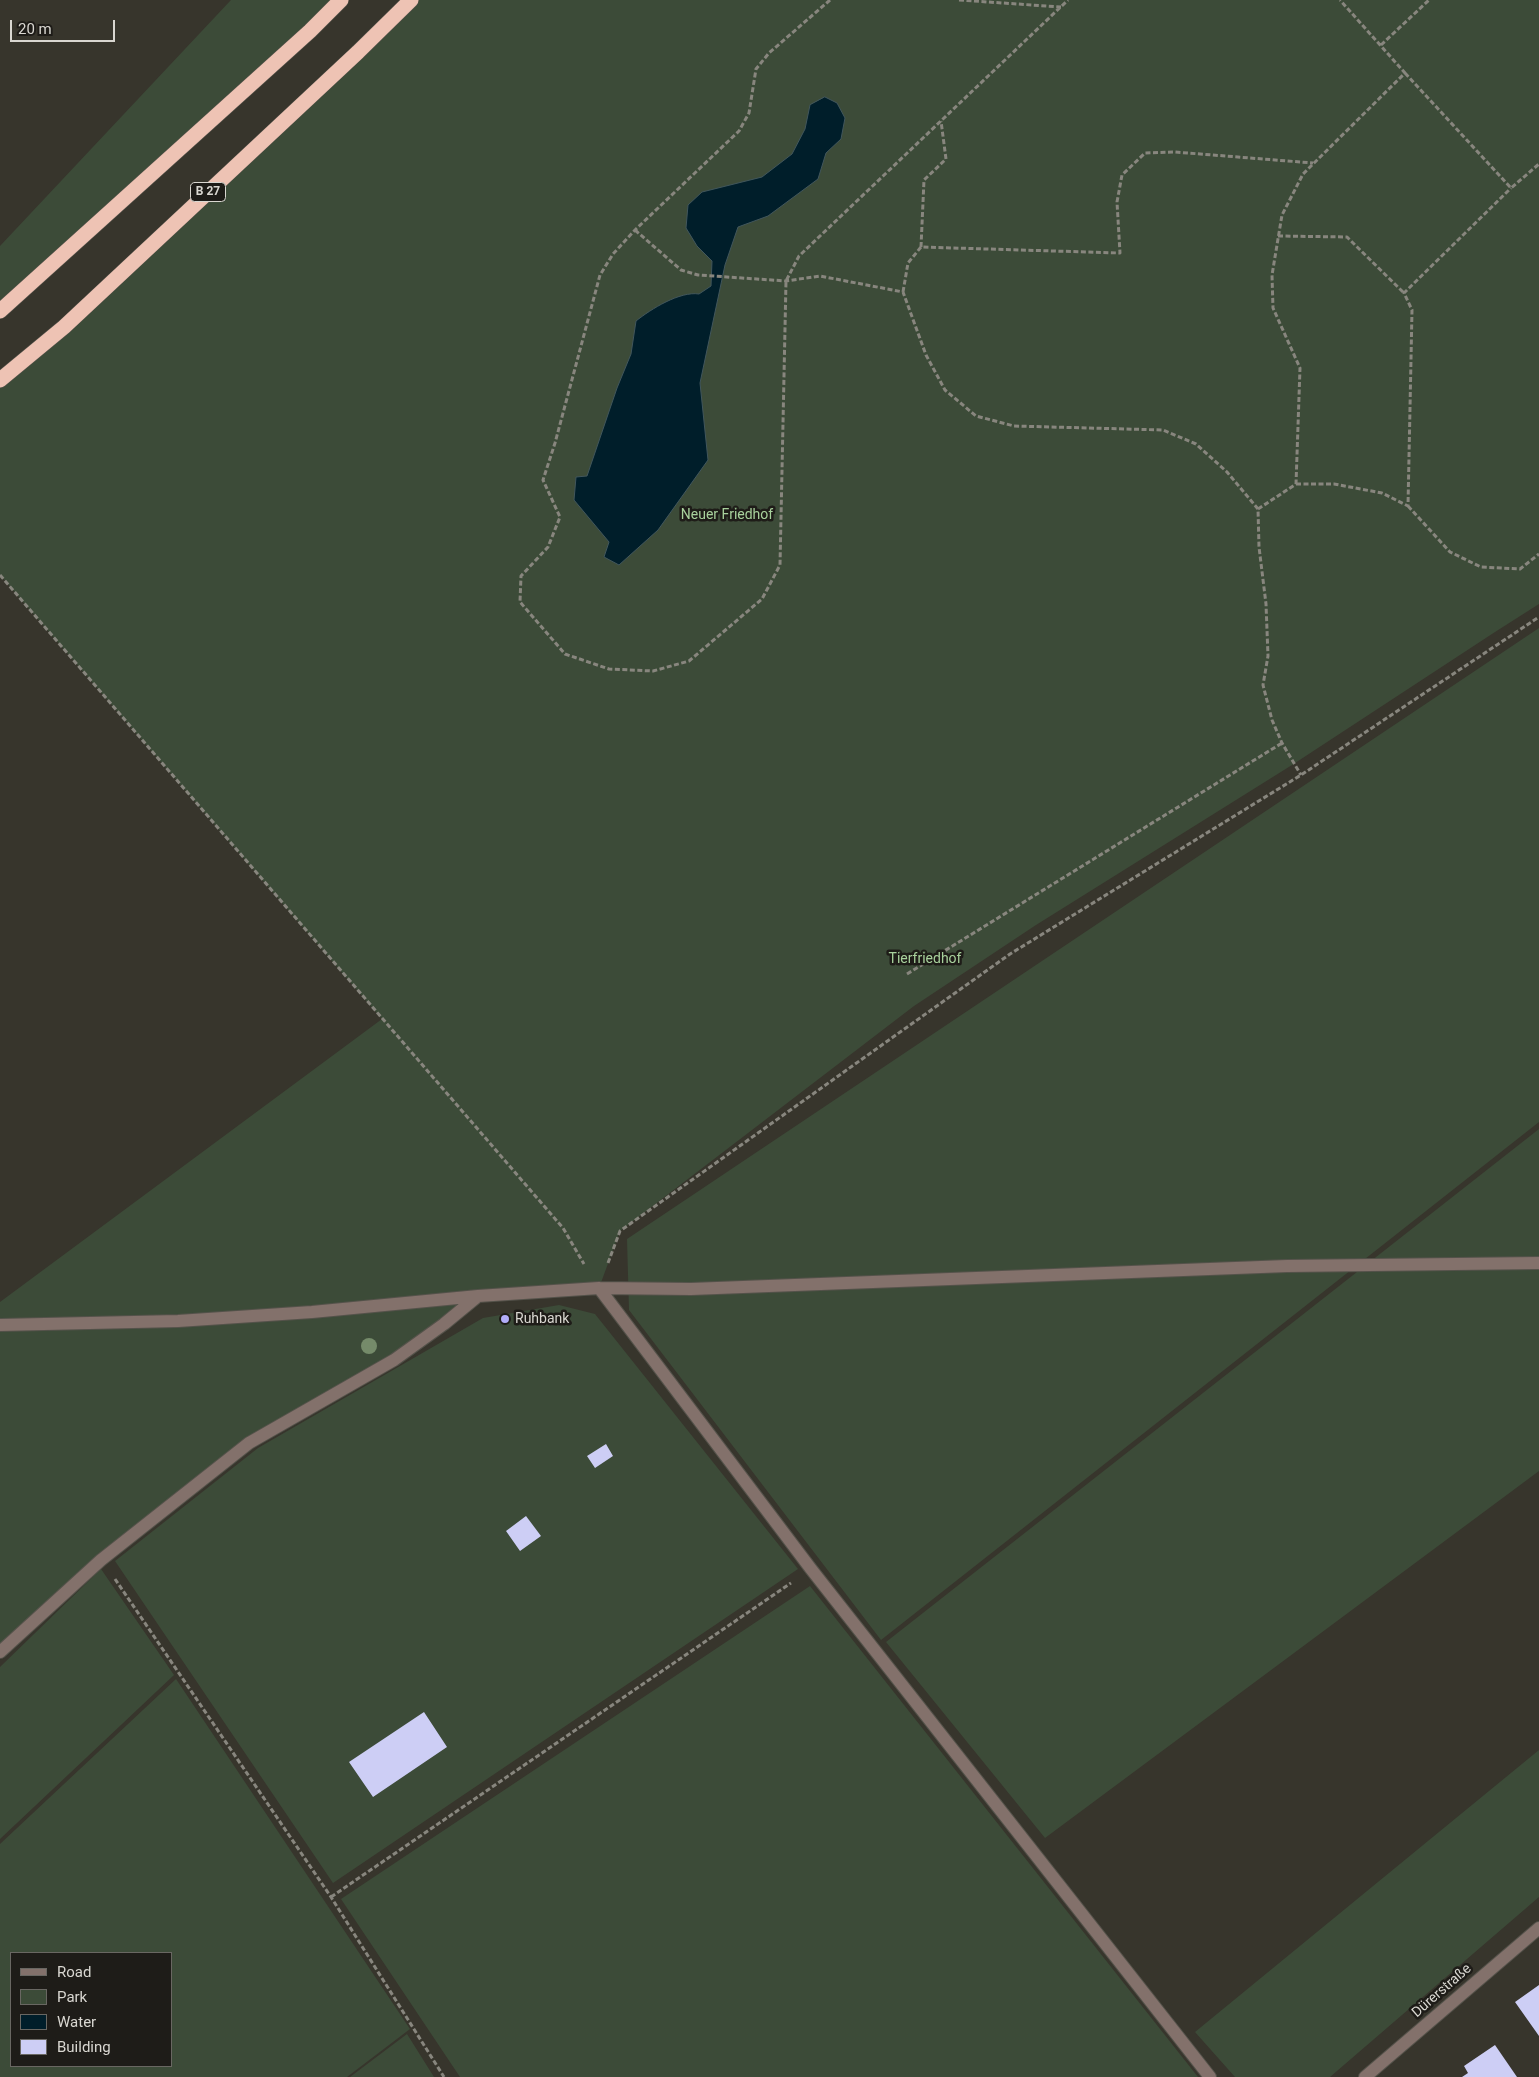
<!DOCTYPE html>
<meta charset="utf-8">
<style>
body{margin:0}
#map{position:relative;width:1539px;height:2077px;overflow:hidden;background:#37352c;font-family:Roboto,sans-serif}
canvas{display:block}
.legend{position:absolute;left:10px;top:1952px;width:162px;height:115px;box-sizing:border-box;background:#1e1c18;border:1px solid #696762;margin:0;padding:6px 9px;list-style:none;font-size:15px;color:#d9d7d1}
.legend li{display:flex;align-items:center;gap:10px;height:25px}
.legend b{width:25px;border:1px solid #696762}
.scale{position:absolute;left:10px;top:20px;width:105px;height:22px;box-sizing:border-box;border:2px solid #d9d7d1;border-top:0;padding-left:6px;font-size:15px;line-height:18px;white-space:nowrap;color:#d9d7d1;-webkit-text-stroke:4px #1e1c18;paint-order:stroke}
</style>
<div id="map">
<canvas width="1539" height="2077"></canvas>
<ul class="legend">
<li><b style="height:6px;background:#83716b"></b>Road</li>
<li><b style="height:14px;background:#3c4b38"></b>Park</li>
<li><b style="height:14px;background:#001e2a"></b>Water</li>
<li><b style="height:14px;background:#cdcef5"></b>Building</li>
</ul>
<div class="scale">20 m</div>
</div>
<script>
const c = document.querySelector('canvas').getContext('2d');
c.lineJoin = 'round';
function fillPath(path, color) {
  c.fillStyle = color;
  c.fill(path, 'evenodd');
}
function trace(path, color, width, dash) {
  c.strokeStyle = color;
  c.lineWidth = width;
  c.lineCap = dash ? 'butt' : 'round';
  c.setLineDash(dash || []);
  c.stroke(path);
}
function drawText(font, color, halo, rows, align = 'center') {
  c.font = font + ' Roboto,sans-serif';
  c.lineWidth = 5;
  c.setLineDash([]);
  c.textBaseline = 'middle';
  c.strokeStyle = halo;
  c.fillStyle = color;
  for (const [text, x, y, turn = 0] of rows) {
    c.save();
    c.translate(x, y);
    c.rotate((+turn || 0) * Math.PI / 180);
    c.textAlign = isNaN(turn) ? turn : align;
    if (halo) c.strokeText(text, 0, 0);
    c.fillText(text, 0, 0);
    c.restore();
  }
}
fillPath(new Path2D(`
 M 231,0 L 341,0 L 0,311 L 0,246 Z
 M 411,0 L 1539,0 L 1539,604 L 1495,632 L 1292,765 L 1036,925 L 914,1006 L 620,1231 L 599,1288 L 478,1296 L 444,1324 L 249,1443 L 0,1652 L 0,1302 L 382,1019 L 0,575 L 0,380 Z
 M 1539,628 L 1539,1122 L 881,1640 L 629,1310 L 627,1239 Z
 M 1539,1129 L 1539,1471 L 1045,1838 L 886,1642 Z
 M 559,1305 L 595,1314 L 798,1569 L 333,1883 L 115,1561 L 258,1448 L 483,1318 Z
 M 101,1569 L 174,1675 L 0,1839 L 0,1667 Z
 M 810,1586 L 1198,2077 L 460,2077 L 341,1899 Z
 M 176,1679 L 410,2029 L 347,2077 L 0,2077 L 0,1844 ZM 11,1953 L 171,1953 L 171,2066 L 11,2066 Z
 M 1539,1750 L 1539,1897 L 1330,2077 L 1235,2077 L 1195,2032 Z
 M 407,2034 L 434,2077 L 350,2077 Z`), '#3c4b38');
const water = new Path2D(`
 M 825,97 L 837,103 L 845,118 L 841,139 L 826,153 L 818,179 L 768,216 L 738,227 L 725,265 L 700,383 L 708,460 L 658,530 L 619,565 L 604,557 L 609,542 L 574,500 L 576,477 L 587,476 L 617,388 L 631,354 L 636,321 C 651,309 680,291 699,294 L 711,286 L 712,261 L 697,246 L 686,228 L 688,205 L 702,192 L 762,177 L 792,154 L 805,129 L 810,105 Z`);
fillPath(water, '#001e2a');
trace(water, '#41565c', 1);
fillPath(new Path2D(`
 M 606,1444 L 613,1456 L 595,1468 L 587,1456 Z
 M 526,1516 L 541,1536 L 520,1551 L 506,1531 Z
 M 424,1712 L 447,1747 L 373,1797 L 349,1762 Z
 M 1539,1985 L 1539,2036 L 1515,2002 Z
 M 1495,2045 L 1517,2077 L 1462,2077 L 1468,2073 L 1464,2066 Z`), '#cdcef5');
const minor = new Path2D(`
 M 599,1288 L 811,1569 L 1210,2077
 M 0,1325 L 178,1321 L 312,1312 L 478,1296 L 599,1288 L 691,1289 L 1287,1266 L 1539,1263
 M 0,1652 L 101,1560 L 249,1443 L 394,1360 L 444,1324 L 478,1296
 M 1365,2077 L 1539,1928`);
const highway = new Path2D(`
 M 0,311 L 310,31 L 341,0
 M 0,380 L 64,327 L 358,52 L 411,0`);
trace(minor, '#54524a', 14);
trace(highway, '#54524a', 16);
trace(new Path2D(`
 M 830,0 L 769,53 L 756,69 L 749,113 L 739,131 L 635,230 L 613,254 L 600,275 L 555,443 L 543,480 L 560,517 L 548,547 L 521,576 L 520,602 L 565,654 L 609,669 L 653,671 L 689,661 L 762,599 L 780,565 L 786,281 L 799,256 L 1068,0
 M 959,0 L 1061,7
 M 1381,45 L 1429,0
 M 1405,73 L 1511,188 L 1539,164
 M 635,230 L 681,270 L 698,275 L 786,281 L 820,276 L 903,292 L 926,355 L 945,390 L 976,416 L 1014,426 L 1163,430 L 1196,444 L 1227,472 L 1258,509 L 1259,547 L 1266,604 L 1268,656 L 1263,685 L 1272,720 L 1282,743 L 1301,775
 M 1278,236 L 1347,237 L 1404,293
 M 921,247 L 924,180 L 946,159 L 941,121
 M 903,292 L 908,263 L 921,247 L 1120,253 L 1117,202 L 1122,175 L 1145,153 L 1175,152 L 1313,163
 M 1296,484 L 1334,484 L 1382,493 L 1408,506 L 1412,310 L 1404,293 L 1511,188
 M 1408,506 L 1450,552 L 1481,567 L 1520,569 L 1539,554
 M 1258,509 L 1296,484 L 1300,368 L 1273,308 L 1272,275 L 1282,215 L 1303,174 L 1405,73 L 1340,0
 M 0,575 L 563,1228 L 584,1264
 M 907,974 L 1282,743
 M 608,1263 L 620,1231 L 1010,954 L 1301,775 L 1539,617
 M 115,1579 L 331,1897 L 444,2077
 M 331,1897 L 791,1583`), '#88867e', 3, [5, 2.5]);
trace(minor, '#83716b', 12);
trace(highway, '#eec3b4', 15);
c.fillStyle = '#758b6a';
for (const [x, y] of [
 [369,1346]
]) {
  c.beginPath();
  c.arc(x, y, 8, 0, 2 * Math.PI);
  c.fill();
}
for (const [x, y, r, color] of [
 [505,1319,5,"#b2adf9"]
]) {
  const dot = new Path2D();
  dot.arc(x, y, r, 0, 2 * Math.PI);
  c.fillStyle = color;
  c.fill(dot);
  trace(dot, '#1e1c18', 2);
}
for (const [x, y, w] of [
 [208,192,35]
]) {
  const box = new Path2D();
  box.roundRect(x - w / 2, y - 9.5, w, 19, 4);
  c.fillStyle = '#1e1c18';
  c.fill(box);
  trace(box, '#d9d7d1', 1);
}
drawText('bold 12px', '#d9d7d1', null, [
 ["B 27",208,192]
]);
drawText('14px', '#a8d19c', '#1e1c18', [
 ["Neuer Friedhof",727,515],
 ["Tierfriedhof",925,959]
]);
drawText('14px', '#d9d7d1', '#1e1c18', [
 ["Ruhbank",515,1319]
], 'left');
drawText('14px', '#d9d7d1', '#1e1c18', [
 ["Dürerstraße",1442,1991,-41]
]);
</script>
